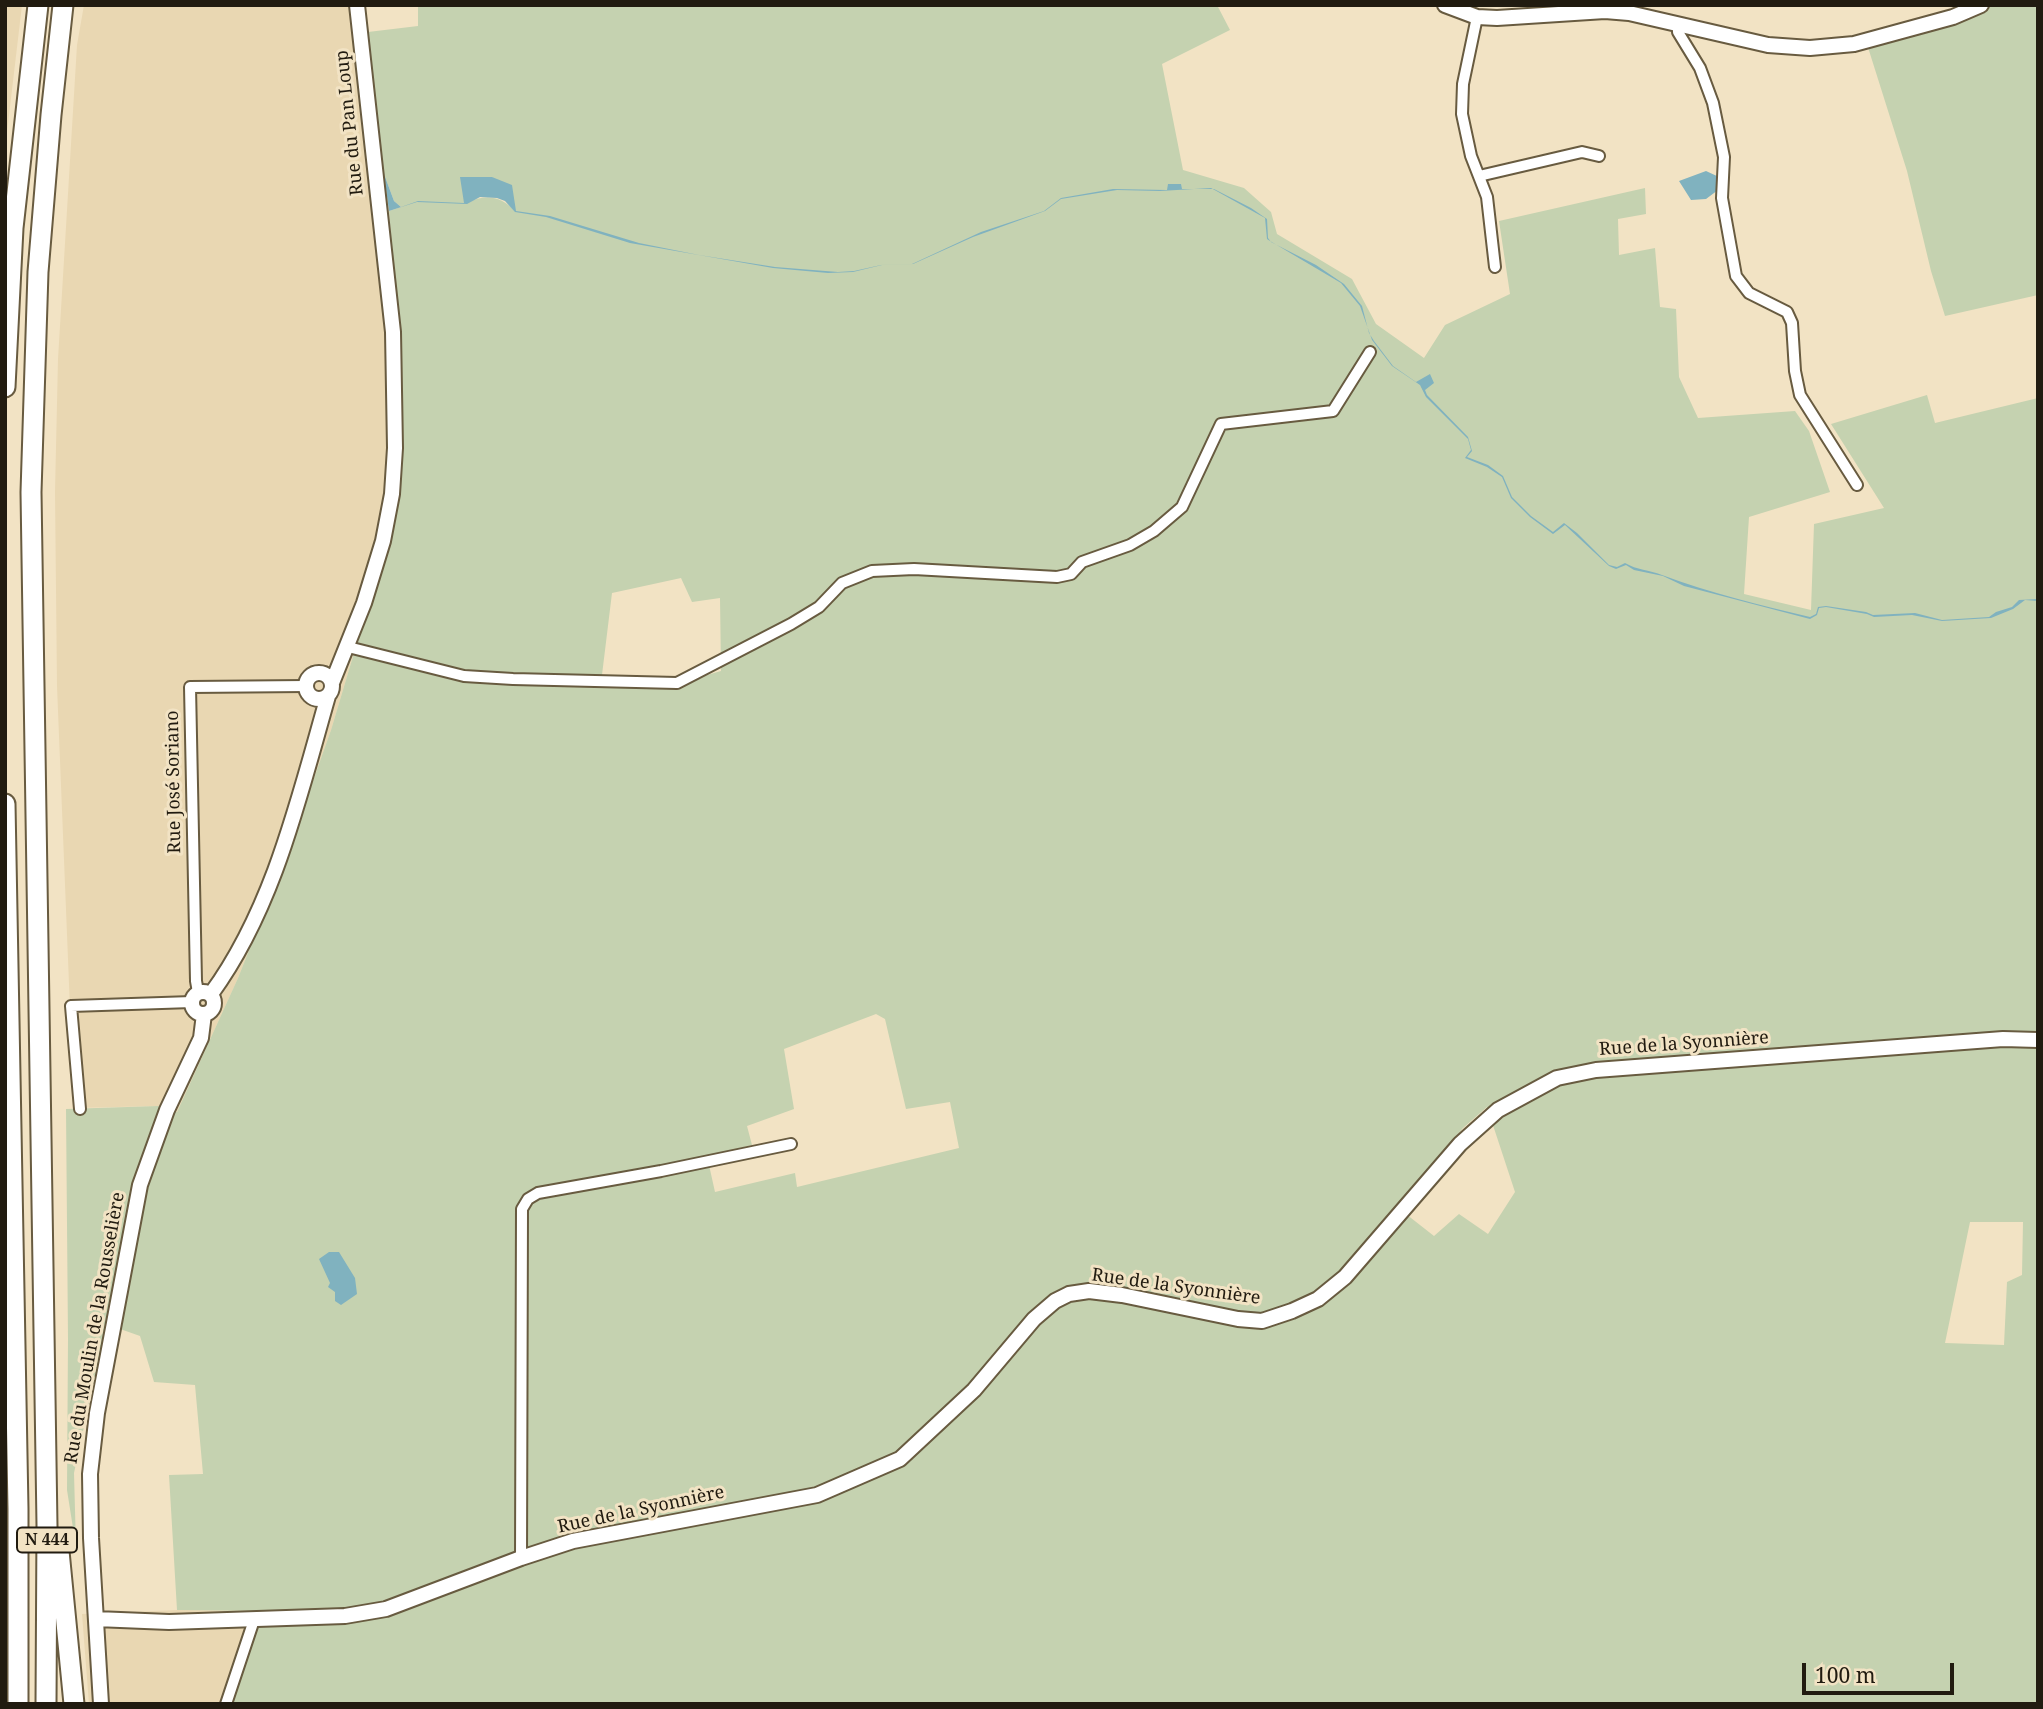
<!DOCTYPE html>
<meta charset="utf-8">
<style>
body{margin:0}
#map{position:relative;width:2043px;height:1709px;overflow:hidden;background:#f2e3c4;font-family:"Noto Serif",serif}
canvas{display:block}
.frame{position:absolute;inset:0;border:7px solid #211b10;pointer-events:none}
.scale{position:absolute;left:1802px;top:1663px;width:152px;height:32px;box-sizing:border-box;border:4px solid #211b10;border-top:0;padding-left:9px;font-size:21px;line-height:24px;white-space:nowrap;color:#211b10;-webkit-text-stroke:5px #f2e3c4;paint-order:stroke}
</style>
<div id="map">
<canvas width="2043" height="1709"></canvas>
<div class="frame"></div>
<div class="scale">100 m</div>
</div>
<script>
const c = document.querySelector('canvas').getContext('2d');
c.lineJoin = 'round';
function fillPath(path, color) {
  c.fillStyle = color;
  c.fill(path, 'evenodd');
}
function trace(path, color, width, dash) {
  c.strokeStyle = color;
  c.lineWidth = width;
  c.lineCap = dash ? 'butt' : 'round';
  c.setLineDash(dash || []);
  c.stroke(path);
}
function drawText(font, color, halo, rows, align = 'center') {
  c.font = font + ' "Noto Serif",serif';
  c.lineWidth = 6;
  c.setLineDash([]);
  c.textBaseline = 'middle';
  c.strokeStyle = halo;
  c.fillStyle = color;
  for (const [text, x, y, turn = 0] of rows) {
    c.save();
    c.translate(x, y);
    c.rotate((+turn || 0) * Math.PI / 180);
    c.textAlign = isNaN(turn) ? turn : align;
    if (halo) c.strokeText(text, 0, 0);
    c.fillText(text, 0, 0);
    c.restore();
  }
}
fillPath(new Path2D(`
 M 5,5 L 22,5 L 5,149 Z
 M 84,5 L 350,5 L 353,33 L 368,32 L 389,211 L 401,376 L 397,475 L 371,596 L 331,730 L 286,857 L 238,978 L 177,1112 L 158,1106 L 74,1108 L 57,686 L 55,492 L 58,359 L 77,45 Z
 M 177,1610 L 259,1611 L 258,1623 L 233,1704 L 89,1704 L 82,1614 Z`), '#e9d7b2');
fillPath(new Path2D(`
 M 418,5 L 1217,5 L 1230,30 L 1162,64 L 1183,170 L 1244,188 L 1271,212 L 1277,234 L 1352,279 L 1376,324 L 1424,358 L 1445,325 L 1510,294 L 1499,221 L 1645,188 L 1646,214 L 1618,219 L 1619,255 L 1655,248 L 1660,307 L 1676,309 L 1679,377 L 1698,418 L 1795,411 L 1809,431 L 1830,492 L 1749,517 L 1744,594 L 1811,610 L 1814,524 L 1884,508 L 1831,424 L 1927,395 L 1935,423 L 2038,398 L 2038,1704 L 233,1704 L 258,1623 L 259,1611 L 177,1610 L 169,1475 L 203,1474 L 195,1385 L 154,1382 L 140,1336 L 106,1324 L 74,1473 L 76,1547 L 67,1490 L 68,1339 L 66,1109 L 158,1106 L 177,1112 L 238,978 L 286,857 L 331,730 L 371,596 L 397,475 L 401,376 L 389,211 L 401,207 L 394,201 L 384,174 L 368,32 L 418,26 ZM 492,177 L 515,211 C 501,196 485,194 467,203 L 461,177 ZM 681,578 L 692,602 L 720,598 L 721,671 L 693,679 L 601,683 L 612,593 ZM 876,1014 L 885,1019 L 906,1109 L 950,1102 L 959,1148 L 797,1187 L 795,1173 L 715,1192 L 707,1156 L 752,1145 L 747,1126 L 794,1109 L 784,1049 ZM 1487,1107 L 1515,1192 L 1488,1234 L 1459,1214 L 1434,1236 L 1397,1207 L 1463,1128 ZM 1970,1222 L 2023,1222 L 2022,1275 L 2007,1282 L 2004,1345 L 1945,1343 Z
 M 1989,5 L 2038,5 L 2038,295 L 1945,316 L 1931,271 L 1907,171 L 1866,41 L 1954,19 Z`), '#c5d2b0');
fillPath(new Path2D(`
 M 1706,171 L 1719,177 L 1718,190 L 1706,199 L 1691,200 L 1679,181 Z
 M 384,174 L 394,201 L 401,207 L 418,201 L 464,203 L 460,177 L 492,177 L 512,185 L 516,211 L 550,216 L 639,243 L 699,255 L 775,267 L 838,272 L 854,271 L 881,265 L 912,264 L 981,232 L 1044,211 L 1061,198 L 1113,189 L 1167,190 L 1168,184 L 1181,184 L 1182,189 L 1214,189 L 1251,208 L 1267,219 L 1268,238 L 1271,242 L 1316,265 L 1344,284 L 1362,306 L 1369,333 L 1374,341 L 1393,366 L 1416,382 L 1430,374 L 1434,383 L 1425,390 L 1427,395 L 1468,437 L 1472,451 L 1467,457 L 1488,465 L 1503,476 L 1512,497 L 1531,516 L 1553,532 L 1564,523 L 1577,533 L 1609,565 L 1617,567 L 1625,563 C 1637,570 1649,570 1662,575 C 1710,593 1760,605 1810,617 L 1816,614 L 1818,607 L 1826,606 L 1866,612 L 1873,615 L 1915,613 L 1942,620 L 1989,617 L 1996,612 L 2012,607 L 2019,600 L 2038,599 L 2038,601 L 2025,600 L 2013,609 L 1991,618 L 1942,621 L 1912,615 L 1874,617 L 1867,614 L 1826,607 L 1819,608 L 1817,615 L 1810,619 L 1684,586 L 1663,576 L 1634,570 L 1626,565 L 1616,569 L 1609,566 L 1565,525 L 1553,534 L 1530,517 L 1511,498 L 1502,477 L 1487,467 L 1465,458 L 1471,450 L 1468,439 L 1426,397 L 1420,385 L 1392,366 L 1372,340 L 1360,306 L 1341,283 L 1270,241 L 1267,239 L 1265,218 L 1211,188 L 1160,191 L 1117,190 L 1061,199 L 1045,211 L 973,237 L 913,264 L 882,265 L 853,272 L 828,273 L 773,268 L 630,243 L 546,217 L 515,212 L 505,201 L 497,198 L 480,197 L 467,204 L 417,202 L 389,211 Z
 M 329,1252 L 339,1252 L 355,1278 L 357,1294 L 341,1305 L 335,1301 L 335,1292 L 328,1287 L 330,1283 L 319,1259 Z`), '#80b2bf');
const street = new Path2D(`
 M 1477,17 L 1463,84 L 1462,114 L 1471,156 L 1487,197 L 1495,267
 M 1678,24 L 1678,32 L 1700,68 L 1713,103 L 1724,157 L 1722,198 L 1736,276 L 1749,293 L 1787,312 L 1792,323 L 1795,371 L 1800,395 L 1857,485
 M 1479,176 L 1582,152 L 1599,156
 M 348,647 L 464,676 L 513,679 L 677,683 L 791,624 L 819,607 L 842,583 L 872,571 L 914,569 L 1057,577 L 1071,574 L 1082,562 L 1130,545 L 1154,531 L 1182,507 L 1221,424 L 1333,411 L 1370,352
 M 198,992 L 196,981 L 190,687 L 306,686
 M 80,1109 L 71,1006 L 192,1002
 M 521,1558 L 522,1209 L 528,1199 L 538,1193 L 661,1171 L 791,1144
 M 226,1704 L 254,1620`);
const secondary = new Path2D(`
 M 1445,5 L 1477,17 L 1497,18 L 1605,11 L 1629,13 L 1768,45 L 1810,48 L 1854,44 L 1953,17 L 1981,5
 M306 686a13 13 0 1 1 26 0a13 13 0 1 1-26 0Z
 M 332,683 L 364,603 L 383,541 L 392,494 L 395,448 L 393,332 L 357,5
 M192 1003a11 11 0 1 1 22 0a11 11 0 1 1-22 0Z
 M 211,994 C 274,908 299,797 328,696
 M 96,1619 L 169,1622 L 345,1616 L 386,1609 L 521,1558 L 573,1541 L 817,1495 L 900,1459 L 974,1390 L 1034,1319 L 1055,1301 L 1069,1294 L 1089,1291 L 1122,1295 L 1238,1319 L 1262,1321 L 1292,1311 L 1318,1299 L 1345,1277 L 1460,1144 L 1498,1110 L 1557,1078 L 1596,1070 L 2003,1039 L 2038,1040
 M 101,1704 L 91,1538 L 90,1474 L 97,1413 L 140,1185 L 167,1110 L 201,1038 L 204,1014`);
const highway = new Path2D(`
 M 5,387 L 13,228 L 38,5
 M 5,804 L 18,1509 L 18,1704
 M 58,1541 L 74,1704
 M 46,1704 L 47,1525 L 31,492 L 38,272 L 51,115 L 63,5`);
trace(street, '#685b40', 14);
trace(secondary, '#685b40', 18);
trace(highway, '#685b40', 23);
trace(street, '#fff', 10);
trace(secondary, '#fff', 14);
trace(highway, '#fff', 19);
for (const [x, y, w] of [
 [47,1540,60]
]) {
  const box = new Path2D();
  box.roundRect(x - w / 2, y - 12.5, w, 25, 5);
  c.fillStyle = '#f2e3c4';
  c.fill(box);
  trace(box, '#211b10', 2);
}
drawText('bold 16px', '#211b10', null, [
 ["N 444",47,1540]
]);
drawText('18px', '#211b10', '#f2e3c4', [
 ["Rue du Pan Loup",350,123,-96],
 ["Rue José Soriano",174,782,-91],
 ["Rue de la Syonnière",1684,1044,-4],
 ["Rue de la Syonnière",1176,1287,8],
 ["Rue du Moulin de la Rousselière",95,1328,-80],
 ["Rue de la Syonnière",641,1510,-12]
]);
</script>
